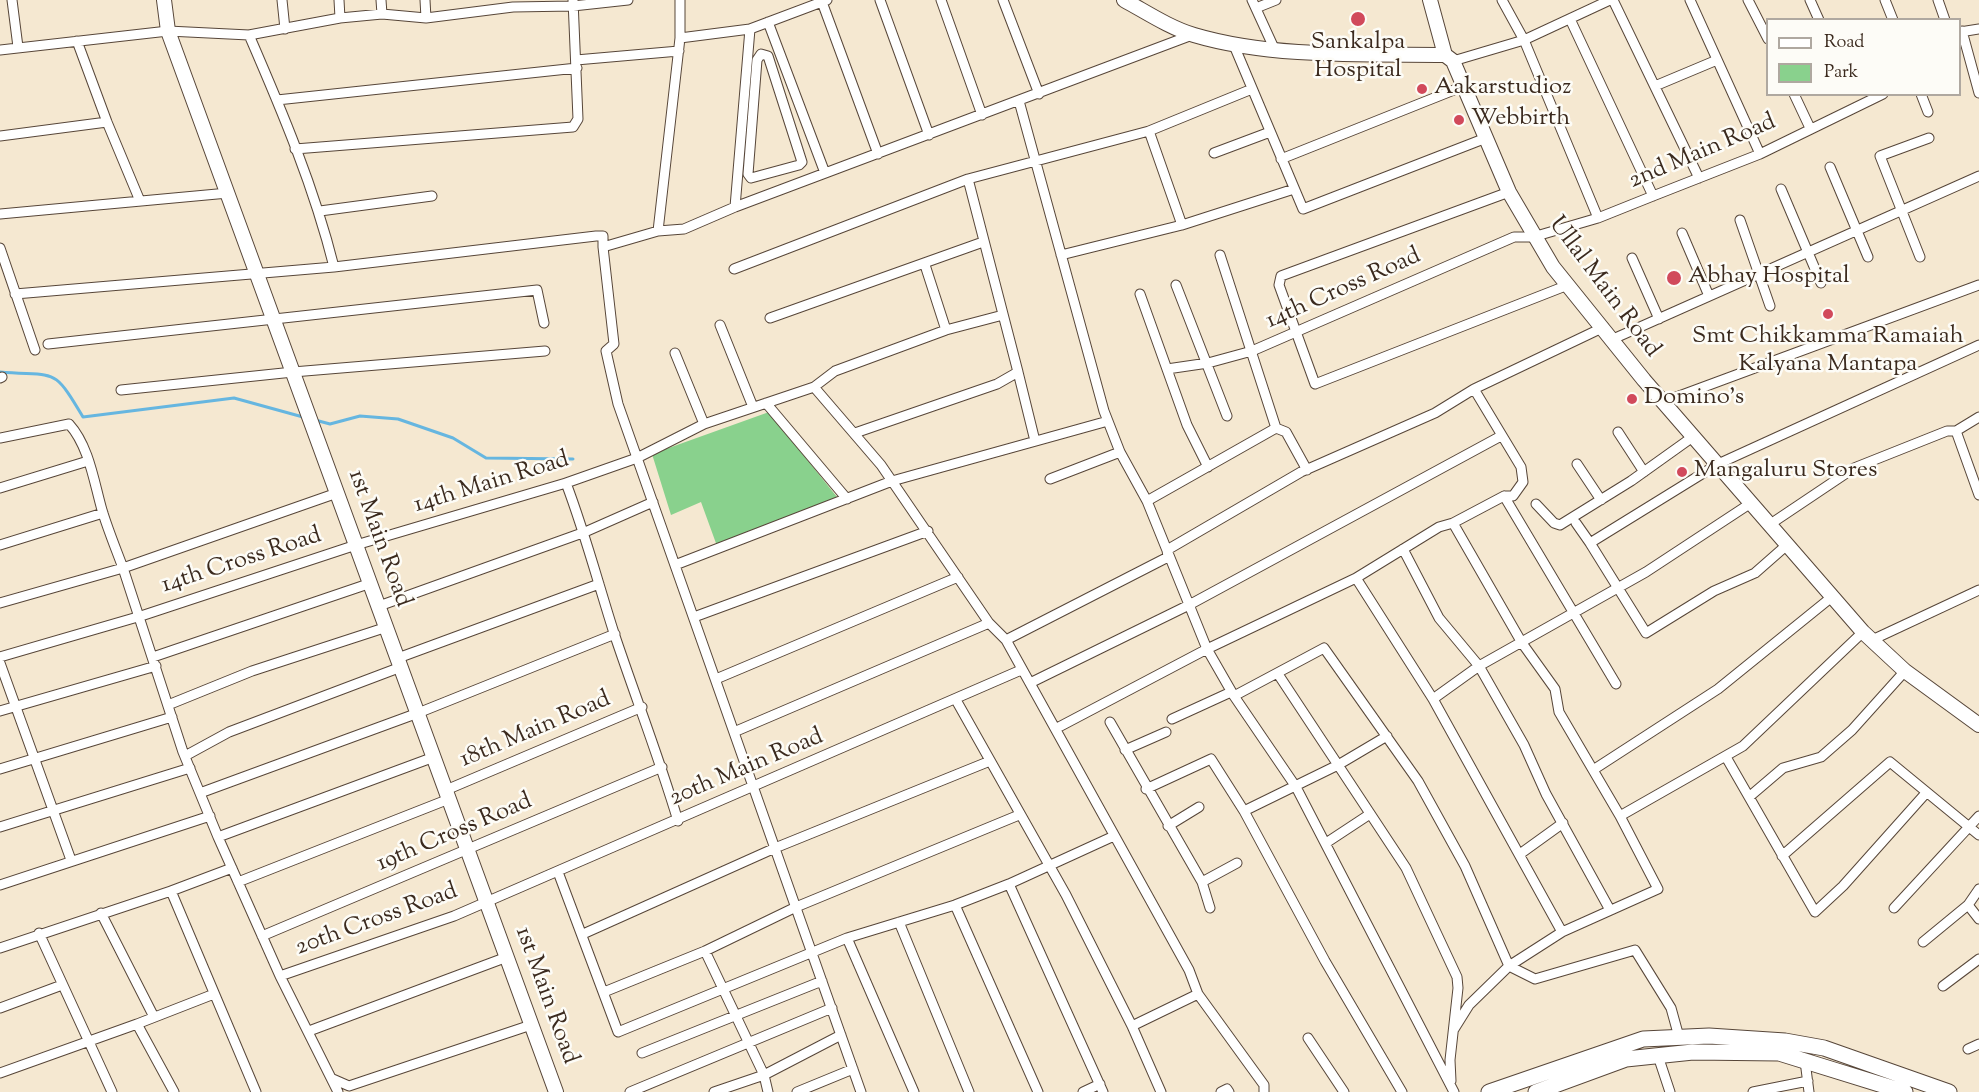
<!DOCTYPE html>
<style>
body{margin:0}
#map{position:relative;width:1979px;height:1092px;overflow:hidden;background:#f5e8d1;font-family:"Sorts Mill Goudy",serif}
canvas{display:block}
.legend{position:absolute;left:1766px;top:18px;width:195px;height:78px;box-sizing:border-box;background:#fdfcf7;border:2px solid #afa8a0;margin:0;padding:8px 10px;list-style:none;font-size:18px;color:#3b2a1e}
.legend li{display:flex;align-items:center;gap:12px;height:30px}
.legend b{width:30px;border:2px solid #afa8a0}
</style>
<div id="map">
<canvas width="1979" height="1092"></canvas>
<ul class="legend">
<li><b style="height:8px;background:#fff"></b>Road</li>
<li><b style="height:16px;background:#89d18d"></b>Park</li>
</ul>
</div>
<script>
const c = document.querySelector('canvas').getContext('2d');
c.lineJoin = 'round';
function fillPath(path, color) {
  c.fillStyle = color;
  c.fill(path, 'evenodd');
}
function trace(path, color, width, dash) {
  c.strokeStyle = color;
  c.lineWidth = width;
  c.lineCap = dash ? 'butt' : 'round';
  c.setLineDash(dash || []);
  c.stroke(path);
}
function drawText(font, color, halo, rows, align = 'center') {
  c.font = font + ' "Sorts Mill Goudy",serif';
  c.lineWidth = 5;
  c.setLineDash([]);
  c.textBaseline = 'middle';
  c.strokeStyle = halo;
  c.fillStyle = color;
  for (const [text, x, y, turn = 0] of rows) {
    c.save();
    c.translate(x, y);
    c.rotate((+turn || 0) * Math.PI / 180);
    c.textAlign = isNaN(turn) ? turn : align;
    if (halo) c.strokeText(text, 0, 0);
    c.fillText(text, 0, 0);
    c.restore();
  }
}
fillPath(new Path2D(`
 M 769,412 L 837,497 L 717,546 L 701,502 L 671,515 L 652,454 Z`), '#89d18d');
trace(new Path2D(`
 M 0,372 C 57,377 52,365 83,417 L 234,398 L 303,417
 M 315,420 L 330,424 L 360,416 L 398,419 L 453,438 L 486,458 L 573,459`), '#66b6e0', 3);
const street = new Path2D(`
 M 12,0 L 18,47
 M 282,0 L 285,29
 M 339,0 L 340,18
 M 381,0 L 382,14
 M 425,0 L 426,18
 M 880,0 L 929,135
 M 941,0 L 982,115
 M 1003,0 L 1039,94
 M 1252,0 L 1274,48
 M 1502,0 L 1524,40 L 1598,218
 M 1613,0 L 1699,178
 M 1690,0 L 1760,154
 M 1748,0 L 1768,39
 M 1810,0 L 1819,20
 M 1885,0 L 1893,20
 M 1938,0 L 1945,20
 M 822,2 L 878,154
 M 1256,8 L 1276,0
 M 1570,19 L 1653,196
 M 768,22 L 825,173
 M 1962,31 L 1979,93
 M 1960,32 L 1979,29
 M 249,35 C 282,111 314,187 334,267
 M 680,38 L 750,29 L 827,0
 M 77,41 L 107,122 L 140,201
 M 1233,43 L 1303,209 L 1486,138
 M 0,50 L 168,31 L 249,35 L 340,18 L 382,14 L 426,18 L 513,7 L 573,6 L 628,0
 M 761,54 L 768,56 L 802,162 L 799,165 L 751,178 L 748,174 L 757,60 Z
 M 576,60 L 679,51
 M 1453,61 L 1524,40 L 1610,0
 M 1655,86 L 1717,60
 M 1794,94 L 1810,128
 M 1921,94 L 1928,112
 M 277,100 L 577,68
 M 1019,101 L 1104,411 L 1120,452 L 1147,501 L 1207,649 L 1234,696 L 1296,787 L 1454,1092
 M 1149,131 L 1252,89
 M 0,136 L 107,122
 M 295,149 L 573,127 L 578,119 L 573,0
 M 1214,153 L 1270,132
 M 1281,159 L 1464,86
 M 1830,167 L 1868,257
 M 1781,189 L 1821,283
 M 1509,192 L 1281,276 L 1279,285 L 1315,384 L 1568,285
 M 735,207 L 750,29
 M 320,211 L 432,196
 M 0,214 L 228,193
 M 1740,220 L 1770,306
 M 658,231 L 680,38 L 680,0
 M 1682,233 L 1709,296
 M 603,247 L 614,344 L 606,351 L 618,404 L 861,1092
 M 0,248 L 35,350
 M 1061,255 L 1182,225 L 1294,189
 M 1920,257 L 1880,156 L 1929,138
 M 1632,258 L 1659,319
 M 925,265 L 946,330
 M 734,269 L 968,179
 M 1176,285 L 1227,416
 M 15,294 L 334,267 L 596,236 L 603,236 L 603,247 L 658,231 L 684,229 L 735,207 L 1192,35
 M 1140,294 L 1187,425 L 1208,467
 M 770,318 L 983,242
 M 720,325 L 753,407
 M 1613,339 L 1979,176
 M 48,344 L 537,290 L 544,323
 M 675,353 L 704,424
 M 1167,369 L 1208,363 L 1252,351 L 1514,237 L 1533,237 L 1598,218 L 1653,196 L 1760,154 L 1883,94
 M 1018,372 L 1035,441
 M 0,378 L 2,377
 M 814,387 L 881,465 L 989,623 L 1006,640 L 1189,970 L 1198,994 L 1132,1026
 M 1474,389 L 1521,467 L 1523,482 L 1513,496 L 1504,496
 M 121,390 L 293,372 L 545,351
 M 1663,402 L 1979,285
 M 766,403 L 847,499
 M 1276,428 L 1286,432 L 1307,470
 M 1956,431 L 1979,495
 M 1618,432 L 1644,472
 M 855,433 L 997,384 L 1018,372 L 968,179 L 1149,131 L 1182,225
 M 0,438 L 69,424 C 89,446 94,482 102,510 C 108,530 116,549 123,568 L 0,603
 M 1577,464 L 1601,500
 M 1050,479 L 1120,452
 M 566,483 C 585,533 598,583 614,633 C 635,696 659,757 678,821
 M 0,488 L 88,461
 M 337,493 L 123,568 L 183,752 L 218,837 L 280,976 L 338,1092
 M 1147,501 L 1276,428 L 1220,255
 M 1536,504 L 1554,523 L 1560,525 L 1631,481 L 1694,436
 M 1453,523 L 1522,643 L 1555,689 L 1559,712 L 1620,816 L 1658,889 L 1562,932 L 1433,699 L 1356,578 L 1439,527 L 1453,523 L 1504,496 L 1616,684
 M 1576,523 L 1590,543
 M 1769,525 L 1854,468 L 1947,431 L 1956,431 L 1979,417
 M 1788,544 L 1755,573 L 1714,591 L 1646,633 L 1590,543 L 1718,464 L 1979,345
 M 0,545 L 103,513
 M 1403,549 L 1439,618 L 1479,666 L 1524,745 L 1546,794 L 1610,910
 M 675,565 L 892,481 L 1108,421
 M 379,606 L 585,532 L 653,502
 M 694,617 L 928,531
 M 1006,640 L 1168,557 L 1167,550 L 1301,472 L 1435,413 L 1474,389 L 1604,327
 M 1872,640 L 1979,590
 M 0,657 L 141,616 L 356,545 L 566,483 L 637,458 L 704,424 L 814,387 L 835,371 L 946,330 L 1003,315
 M 153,657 L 371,583
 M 398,658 L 599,584
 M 0,663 L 71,860
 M 1278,674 L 1406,868 L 1457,977 L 1458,988 L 1450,1060 L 1451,1081
 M 716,679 L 958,577
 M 1030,683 L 1189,605 L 1501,436
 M 1234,696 L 1324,648 L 1418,781 L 1465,866 L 1509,966 L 1469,1005 L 1454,1029
 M 1433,699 L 1479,666 L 1646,572 L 1751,503
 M 956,700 L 1066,895 L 1132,1026 L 1161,1092
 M 168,705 L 252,671 L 387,627
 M 0,711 L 156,666
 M 1172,719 L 1231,692
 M 1110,722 L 1202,882 L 1210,908
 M 1057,728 L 1207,649 L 1356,578
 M 734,732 L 989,623
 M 1125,750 L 1166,732
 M 185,756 L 229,732 L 401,667
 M 1726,757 L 1749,797 L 1783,768 L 1821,757 L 1852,730 L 1905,671
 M 0,769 L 172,717
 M 1593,770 L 1718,689 L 1833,596
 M 1146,789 L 1211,759 L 1244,811 L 1325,961 L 1402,1092
 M 446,790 L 642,707
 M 200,793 L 418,713 L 615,634
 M 1749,797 L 1815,912 L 1843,886 L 1926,793
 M 1244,811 L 1338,765 L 1387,736
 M 1620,816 L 1743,746 L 1863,632
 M 1168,826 L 1199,807
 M 0,827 L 190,768
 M 218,837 L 434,757
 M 1326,843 L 1370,814
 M 1520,854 L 1563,823
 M 1782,856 L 1890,762 L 1979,835
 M 558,872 L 618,1032 L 847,938 L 955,905 L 1009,884 L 1114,836
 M 238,882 L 449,799
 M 1202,882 L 1237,863
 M 1009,884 L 1103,1092
 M 0,885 L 210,816
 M 171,891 L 232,868
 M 955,905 L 1038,1092
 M 1968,905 L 1979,919
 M 1894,908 L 1979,816
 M 101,913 L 154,1017
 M 899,922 L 969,1092
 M 39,933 L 112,1092
 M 583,934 L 775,848 L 990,761
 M 262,936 L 662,767
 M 847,938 L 914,1092
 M 1923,942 L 1968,905 L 1979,889
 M 0,948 L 171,891 L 256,1092
 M 705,951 L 764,1075 L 768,1092
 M 1509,966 L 1535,979 L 1635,950 L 1671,1008 L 1679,1037
 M 1509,966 L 1562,932
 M 280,976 L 454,916 L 1021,670
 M 1943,986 L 1979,959
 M 604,992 L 705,951 L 796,907 L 1019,815
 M 1198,994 L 1264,1085 L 1264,1092
 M 0,1008 L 62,985
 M 137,1024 L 214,994
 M 309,1031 L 507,957
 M 1308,1038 L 1344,1092
 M 1968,1049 L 1979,1044
 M 642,1053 L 822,981
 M 1658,1056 L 1670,1092
 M 1805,1061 L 1809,1092
 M 0,1073 L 137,1024 L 174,1092
 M 333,1079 L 349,1086 L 531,1025
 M 630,1092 L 832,1008
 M 714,1092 L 764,1075 L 841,1035
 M 797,1092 L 853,1069
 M 1083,1092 L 1100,1084
 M 1221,1092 L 1227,1089 L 1229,1092
 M 1753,1092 L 1808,1081`);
const secondary = new Path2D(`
 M 164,0 L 168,31 L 556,1092
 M 1124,0 C 1146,12 1170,28 1194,35 C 1271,58 1365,54 1445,55 L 1453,61 L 1509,192 L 1553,267 L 1644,380 L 1863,632 L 1905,671 L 1979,725
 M 1430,0 L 1445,55`);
const primary = new Path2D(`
 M 1489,1092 L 1643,1039 L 1709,1036 L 1785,1041 L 1824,1048 L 1949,1092
 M 1536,1092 L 1626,1059 L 1693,1052 L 1779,1053 L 1905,1092`);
trace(street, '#574639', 11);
trace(secondary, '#574639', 16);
trace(primary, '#574639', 17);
trace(street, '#fff', 9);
trace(secondary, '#fff', 14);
trace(primary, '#fff', 15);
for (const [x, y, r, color] of [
 [1358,19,8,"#d1495b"],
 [1422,89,6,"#d1495b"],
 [1459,120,6,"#d1495b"],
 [1674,278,8,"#d1495b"],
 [1828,314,6,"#d1495b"],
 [1632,399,6,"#d1495b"],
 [1682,472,6,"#d1495b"]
]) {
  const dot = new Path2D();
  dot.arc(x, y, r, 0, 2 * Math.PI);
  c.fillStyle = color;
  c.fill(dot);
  trace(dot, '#fdfcf7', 2);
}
drawText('24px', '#3b2a1e', '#fdfcf7', [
 ["Sankalpa",1358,44,"center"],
 ["Hospital",1358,72,"center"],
 ["Aakarstudioz",1434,89],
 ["Webbirth",1471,120],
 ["Abhay Hospital",1688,278],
 ["Smt Chikkamma Ramaiah",1828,338,"center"],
 ["Kalyana Mantapa",1828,366,"center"],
 ["Domino's",1644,399],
 ["Mangaluru Stores",1694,472]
], 'left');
drawText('24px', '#3b2a1e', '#fdfcf7', [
 ["2nd Main Road",1703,153,-23],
 ["Ullal Main Road",1603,288,53],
 ["14th Cross Road",1344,290,-24],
 ["14th Main Road",492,484,-17],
 ["1st Main Road",378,539,70],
 ["14th Cross Road",242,562,-18],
 ["18th Main Road",536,731,-23],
 ["20th Main Road",747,769,-23],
 ["19th Cross Road",455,834,-23],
 ["20th Cross Road",377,921,-20],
 ["1st Main Road",545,996,70]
]);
</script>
